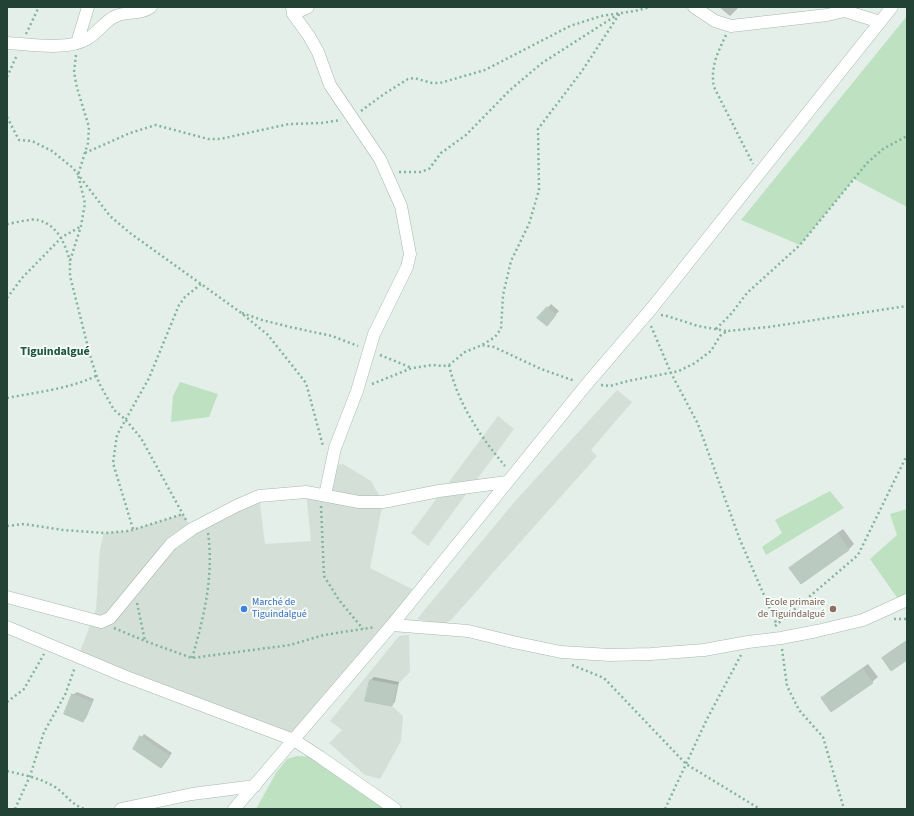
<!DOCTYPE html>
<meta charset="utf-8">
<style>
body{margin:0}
#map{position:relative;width:914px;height:816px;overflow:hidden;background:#e5efe9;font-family:"Source Sans 3",sans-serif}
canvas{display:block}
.frame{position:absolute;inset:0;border:8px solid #224235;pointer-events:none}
</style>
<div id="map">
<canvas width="914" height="816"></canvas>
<div class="frame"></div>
</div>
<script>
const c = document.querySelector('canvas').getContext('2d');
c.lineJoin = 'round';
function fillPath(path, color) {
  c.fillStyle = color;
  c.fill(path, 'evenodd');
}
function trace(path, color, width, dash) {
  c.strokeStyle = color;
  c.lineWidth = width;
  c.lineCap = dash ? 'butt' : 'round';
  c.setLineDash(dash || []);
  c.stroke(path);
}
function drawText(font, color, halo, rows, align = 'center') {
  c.font = font + ' "Source Sans 3",sans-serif';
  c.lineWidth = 4;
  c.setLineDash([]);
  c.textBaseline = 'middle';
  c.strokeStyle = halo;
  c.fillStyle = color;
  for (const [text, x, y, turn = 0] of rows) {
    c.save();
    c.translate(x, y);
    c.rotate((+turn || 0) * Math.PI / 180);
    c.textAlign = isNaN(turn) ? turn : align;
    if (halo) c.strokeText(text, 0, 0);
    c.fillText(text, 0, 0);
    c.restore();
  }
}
fillPath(new Path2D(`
 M 617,390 L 632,402 L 591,450 L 597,456 L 451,620 L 443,625 L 417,619 L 517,499 Z
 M 498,416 L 514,429 L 428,546 L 411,533 Z
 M 343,464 L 371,481 L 383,502 L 370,568 L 418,592 L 294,740 L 78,657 L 96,609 L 100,549 L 104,533 L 129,531 L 183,514 L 192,529 L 259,496 L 265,544 L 311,541 L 306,492 L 325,495 L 324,467 Z
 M 409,635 L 410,672 L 397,685 L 392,706 L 403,716 L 401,741 L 380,779 L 365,775 L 329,743 L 342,730 L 330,721 L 399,636 Z`), '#d3dfd7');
fillPath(new Path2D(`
 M 907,16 L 907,207 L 854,179 L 800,245 L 741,220 Z
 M 180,382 L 218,394 L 209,417 L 171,422 L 173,396 Z
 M 830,491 L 844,508 L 766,555 L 762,547 L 782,533 L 775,520 Z
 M 907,509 L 907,595 L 898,599 L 870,559 L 897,535 L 890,514 Z
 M 297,756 L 320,757 L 395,809 L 256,809 L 276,773 L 287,759 Z`), '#bde1c1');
fillPath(new Path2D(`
 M 719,7 L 739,7 L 730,16 Z
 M 551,304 L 559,311 L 550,321 L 539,318 Z
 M 843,529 L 854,544 L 849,549 L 801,583 L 791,568 L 796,563 Z
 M 907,640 L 907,659 L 883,658 L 888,653 Z
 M 868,664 L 878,677 L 872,682 L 823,698 L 828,692 Z
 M 374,677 L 399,682 L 395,702 L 392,705 L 366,700 L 371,680 Z
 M 77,692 L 94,699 L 86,718 L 83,721 L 73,695 Z
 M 144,734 L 172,753 L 164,764 L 134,748 Z`), '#0003');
const building = new Path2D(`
 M 547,307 L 556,315 L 547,326 L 537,318 Z
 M 838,534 L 849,550 L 801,584 L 789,568 Z
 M 907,641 L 907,660 L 891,671 L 882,658 Z
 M 863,669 L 873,683 L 831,712 L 821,698 Z
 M 370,680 L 397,685 L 392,706 L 365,701 Z
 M 72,694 L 92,702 L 83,722 L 64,714 Z
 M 140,736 L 170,756 L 161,768 L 133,749 Z`);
fillPath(building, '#bacac1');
trace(building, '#b6c9be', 1);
const minor = new Path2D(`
 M 292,7 L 293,14 L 309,36 L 318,52 L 330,85 L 380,159 L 401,206 L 410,254 L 407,267 L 374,334 L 357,391 L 335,448 L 325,495
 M 694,7 L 715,21 L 731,26 L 827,15 L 845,11 L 880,22
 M 293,14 L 308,7
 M 7,43 C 30,44 66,51 87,39 C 98,33 104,21 116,16 C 127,11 140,15 151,7
 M 77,43 L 88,7
 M 7,597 L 101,622 L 110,618 L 171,544 L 192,529 L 236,506 L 259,496 L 306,492 L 359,502 L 383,502 L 439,491 L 507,482
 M 392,625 L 468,631 L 513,642 L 561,652 L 610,655 L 651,654 L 704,650 L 748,642 L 781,638 L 817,631 L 863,620 L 907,600
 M 7,627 L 124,676 L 294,740 L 320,757 L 395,809
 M 121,809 L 192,794 L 255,786
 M 234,809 L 392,625 L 586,385 L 652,308 L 892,7`);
trace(minor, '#a7b8af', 13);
trace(new Path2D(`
 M 26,34 L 37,11 L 38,7
 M 726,35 C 718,52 710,67 714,87 L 753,164
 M 76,55 L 74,72 L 77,88 L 89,127 L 88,143 L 78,175 L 85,203 L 81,226 L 70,261 L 70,276 L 91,359 L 99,383 L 114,410 L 125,419 L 141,438 L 186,520
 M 7,77 L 17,55
 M 361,111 L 384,94 L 408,79 L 414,78 L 432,83 L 440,83 L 485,70 L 570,26 L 601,16 L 635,11 L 650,7
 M 7,117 L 19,140 L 32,141 L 52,151 L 73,168 L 110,216 L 130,233 L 240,312 L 268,335 L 306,383 L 323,446
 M 85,153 L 130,133 L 156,125 L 208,139 L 220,139 L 289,124 L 322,123 L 341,120
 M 399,172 L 420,172 L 429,169 L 441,153 L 466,135 L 510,90 L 542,63 L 620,13 L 582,71 L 538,129 L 539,190 L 529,224 L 511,261 L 503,295 L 501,329 L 495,337 L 482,345
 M 7,224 C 15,223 31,218 38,220 C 58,225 65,244 70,261
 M 7,298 L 22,278 L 62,237 L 80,227
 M 242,313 L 262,320 L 290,327 L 332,336 L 358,346
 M 661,315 L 667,316 L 698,326 L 726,331
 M 651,326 L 671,373 L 698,424 L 740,540 L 777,625
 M 716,329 L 731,314 L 747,293 L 800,245 L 867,163 L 883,149 L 907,136
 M 380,355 L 412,368
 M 449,365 C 458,404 480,436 505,466
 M 372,384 L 412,368 L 433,365 L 443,366 L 449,365 L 465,352 L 482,345 L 494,347 L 541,369 L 575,381
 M 601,385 L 610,386 L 628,381 L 679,371 L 695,363 L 711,351 L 720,336 L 727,331 L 769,327 L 907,306
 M 7,398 C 37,392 69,389 96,376
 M 321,506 L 324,576 L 339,600 L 363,629
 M 7,526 L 24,524 L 63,530 L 104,533 L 129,531 L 183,514
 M 133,529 L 113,463 L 117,435 L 149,378 L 179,305 L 185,297 L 201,284
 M 137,603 L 145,641
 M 894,619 L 907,619
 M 775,626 L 858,555 L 907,455
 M 114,628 L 145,641 L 192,658 L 290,645 L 324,635 L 375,627
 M 782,649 L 787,686 L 799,710 L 823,737 L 844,809
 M 192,658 C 204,617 214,576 208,533
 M 572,665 L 604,678 L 686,764 L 760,809
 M 7,702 L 24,689 L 44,654
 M 7,771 C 24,775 40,778 55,787 C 66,794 71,805 85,809
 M 15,809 L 30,776 L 44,732 L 65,695 L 75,667
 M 665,809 L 707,719 L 741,655`), '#83b49d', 2.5, [2, 3]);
trace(minor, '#fff', 12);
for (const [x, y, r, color] of [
 [244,609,4,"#3f7fe0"],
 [833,609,4,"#8d6e63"]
]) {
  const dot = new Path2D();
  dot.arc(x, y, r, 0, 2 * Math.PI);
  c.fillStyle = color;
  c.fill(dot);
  trace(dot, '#f6fbf7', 1.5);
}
drawText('10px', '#366cbe', '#f6fbf7', [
 ["Marché de",252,603],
 ["Tiguindalgué",252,615]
], 'left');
drawText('10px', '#785e54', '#f6fbf7', [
 ["Ecole primaire",825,603],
 ["de Tiguindalgué",825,615]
], 'right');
drawText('bold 12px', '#1c563f', '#f6fbf7', [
 ["Tiguindalgué",55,352]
]);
</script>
